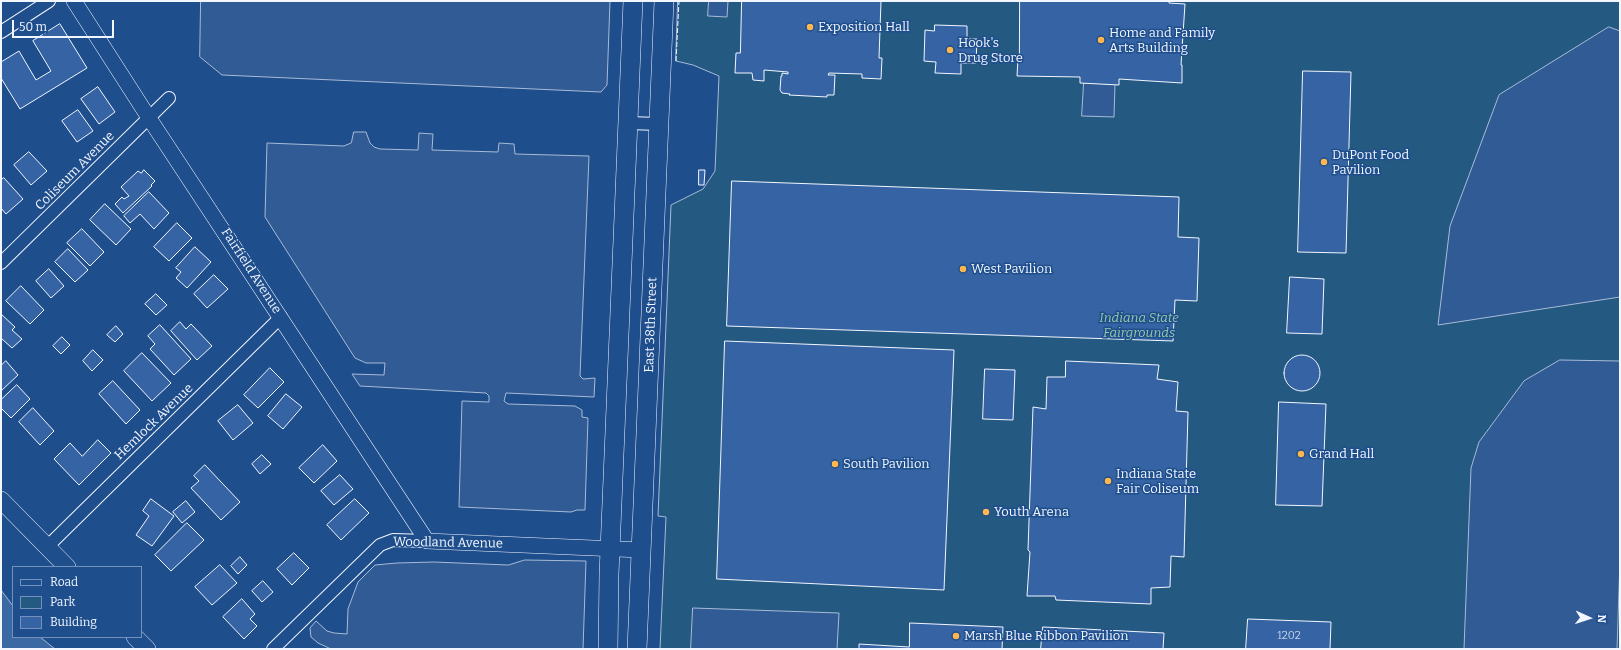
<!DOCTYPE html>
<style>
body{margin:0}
#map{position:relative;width:1621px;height:650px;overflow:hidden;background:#1f4e8c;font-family:Bitter,serif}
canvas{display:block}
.frame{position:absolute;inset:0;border:2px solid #f2f6ff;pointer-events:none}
.legend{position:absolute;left:12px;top:566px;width:130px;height:72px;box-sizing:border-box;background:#1f4e8c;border:1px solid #7391ba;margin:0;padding:5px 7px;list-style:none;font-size:12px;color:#f2f6ff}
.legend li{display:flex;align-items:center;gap:8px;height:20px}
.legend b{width:20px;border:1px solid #7391ba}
.north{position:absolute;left:1569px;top:598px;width:40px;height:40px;-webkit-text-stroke:3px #1f4e8c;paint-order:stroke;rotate:93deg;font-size:11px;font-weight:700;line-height:16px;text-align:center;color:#f2f6ff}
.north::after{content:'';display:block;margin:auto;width:14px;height:18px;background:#f2f6ff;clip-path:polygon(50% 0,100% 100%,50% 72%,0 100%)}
.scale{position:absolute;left:12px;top:20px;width:102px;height:18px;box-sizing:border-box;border:2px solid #f2f6ff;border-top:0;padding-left:5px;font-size:12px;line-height:14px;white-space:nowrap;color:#f2f6ff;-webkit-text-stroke:3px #1f4e8c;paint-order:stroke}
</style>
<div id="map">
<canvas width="1621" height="650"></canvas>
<div class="frame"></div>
<ul class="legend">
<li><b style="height:5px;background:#1f4e8c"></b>Road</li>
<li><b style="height:11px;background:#245a82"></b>Park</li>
<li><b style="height:11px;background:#3563a3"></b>Building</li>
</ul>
<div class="north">N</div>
<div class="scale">50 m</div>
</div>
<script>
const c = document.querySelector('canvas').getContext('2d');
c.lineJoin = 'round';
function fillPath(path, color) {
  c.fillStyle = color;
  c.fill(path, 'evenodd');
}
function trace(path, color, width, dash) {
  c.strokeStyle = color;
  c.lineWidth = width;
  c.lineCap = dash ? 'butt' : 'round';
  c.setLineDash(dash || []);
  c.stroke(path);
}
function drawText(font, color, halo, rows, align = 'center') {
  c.font = font + ' Bitter,serif';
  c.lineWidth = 3;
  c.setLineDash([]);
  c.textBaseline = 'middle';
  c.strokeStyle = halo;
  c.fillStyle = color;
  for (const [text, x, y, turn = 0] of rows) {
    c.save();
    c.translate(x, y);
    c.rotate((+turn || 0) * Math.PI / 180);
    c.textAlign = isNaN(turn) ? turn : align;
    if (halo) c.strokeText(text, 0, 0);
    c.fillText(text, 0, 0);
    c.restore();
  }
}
const green = new Path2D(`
 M 678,1 L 1620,1 L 1620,649 L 660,649 L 666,517 L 658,516 L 671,205 L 703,189 L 715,171 L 719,76 L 693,65 L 676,61 Z`);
fillPath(green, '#245a82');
trace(green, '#a8bbd7', 1);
const parking = new Path2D(`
 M 201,1 L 610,1 L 607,85 L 601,92 L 222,75 L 200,57 Z
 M 709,1 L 728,1 L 727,17 L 708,16 Z
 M 1609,27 L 1620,31 L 1620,297 L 1438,325 L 1450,226 L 1499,95 Z
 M 1084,83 L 1115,84 L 1114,117 L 1082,116 Z
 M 354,132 L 366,132 L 370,143 L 374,147 L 380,149 L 418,150 L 419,133 L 433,134 L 432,150 L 498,152 L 499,143 L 514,144 L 515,154 L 589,156 L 580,376 L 583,379 L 595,378 L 594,397 L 506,393 L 504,401 L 508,404 L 575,406 L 582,410 L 582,417 L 588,418 L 585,510 L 577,510 L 571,512 L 459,507 L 462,401 L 489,402 L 489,396 L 486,393 L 360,386 L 352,374 L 384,375 L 385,363 L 366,363 L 355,358 L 265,217 L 267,143 L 344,146 L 351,143 Z
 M 1560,360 L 1620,361 L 1620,559 L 1617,649 L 1464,649 L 1471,468 L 1479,442 L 1524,381 Z
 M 525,560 L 586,561 L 583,649 L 331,649 L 318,643 L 311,637 L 310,628 L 316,621 L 327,631 L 334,633 L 347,634 L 348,609 L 358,582 L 375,565 L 397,563 L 434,562 L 508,565 Z
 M 693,608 L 839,613 L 837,649 L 691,649 Z`);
fillPath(parking, '#305b95');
trace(parking, '#a8bbd7', 1);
const water = new Path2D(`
 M 1,590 L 13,606 L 13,637 L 40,637 L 55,649 L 1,649 Z`);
fillPath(water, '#3b69a3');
trace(water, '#a8bbd7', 1);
const building = new Path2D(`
 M 742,1 L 881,1 L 879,58 L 882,58 L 881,79 L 862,78 L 862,74 L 829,73 L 828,75 L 835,75 L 834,95 L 827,95 L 827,97 L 789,95 L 790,94 L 782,93 L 780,90 L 781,76 L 782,76 L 782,73 L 788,74 L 788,72 L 764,70 L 764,81 L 753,80 L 752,73 L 735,73 L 736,53 L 740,53 Z
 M 1020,1 L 1169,1 L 1169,3 L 1185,4 L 1181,65 L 1182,65 L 1182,83 L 1119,79 L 1119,85 L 1080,83 L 1080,77 L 1017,76 L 1018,58 L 1019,58 Z
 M 60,24 L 87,68 L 20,109 L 1,78 L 1,62 L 19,51 L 36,80 L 51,71 L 33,41 Z
 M 935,25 L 967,26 L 967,39 L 977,39 L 976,63 L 961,63 L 961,74 L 935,73 L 936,62 L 924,61 L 925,30 L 934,31 Z
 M 1303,71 L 1351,72 L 1346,253 L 1298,252 Z
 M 98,87 L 115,112 L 99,124 L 81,99 Z
 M 78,110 L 93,131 L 77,142 L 62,121 Z
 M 29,152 L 47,171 L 31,185 L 14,165 Z
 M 144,170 L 155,181 L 151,185 L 152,186 L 123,213 L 115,204 L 122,197 L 124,199 L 129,196 L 121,187 L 138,171 L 141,173 Z
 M 699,170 L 705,170 L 704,185 L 699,185 Z
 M 4,178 L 23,199 L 6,214 L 1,208 L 1,180 Z
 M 732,181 L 1179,197 L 1178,237 L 1199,238 L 1197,301 L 1175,300 L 1173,341 L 727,326 Z
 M 149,192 L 169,213 L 154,229 L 140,214 L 130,223 L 124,216 Z
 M 105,204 L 131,229 L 116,245 L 90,220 Z
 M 177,223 L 192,238 L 169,261 L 154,247 Z
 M 82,229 L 104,252 L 90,266 L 67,243 Z
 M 195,247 L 211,262 L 187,288 L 176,278 L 181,272 L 176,268 Z
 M 68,249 L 88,270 L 75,282 L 55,262 Z
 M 49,269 L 64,286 L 51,298 L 36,281 Z
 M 214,275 L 228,289 L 207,308 L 194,294 Z
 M 1290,277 L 1324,279 L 1322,334 L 1287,333 Z
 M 21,286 L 44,310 L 30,324 L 6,301 Z
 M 156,294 L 167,305 L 156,315 L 145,304 Z
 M 1,314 L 15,327 L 12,330 L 22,339 L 12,348 L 2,339 L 1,340 Z
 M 180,322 L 186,329 L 191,324 L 212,346 L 197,360 L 171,331 Z
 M 160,325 L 191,359 L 174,375 L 150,349 L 155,344 L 148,336 Z
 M 116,326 L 123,334 L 115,342 L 107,335 Z
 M 62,337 L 70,345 L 61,354 L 53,346 Z
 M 725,341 L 954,350 L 944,590 L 717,579 Z
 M 93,350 L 103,360 L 92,371 L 83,361 Z
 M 142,353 L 171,383 L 152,401 L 124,371 Z
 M1284 373a18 18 0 1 1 36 0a18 18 0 1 1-36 0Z
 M 6,361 L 18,375 L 1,391 L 1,366 Z
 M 1066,361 L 1159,365 L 1157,379 L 1178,382 L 1176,411 L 1188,412 L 1184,557 L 1171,556 L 1170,587 L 1151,588 L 1151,604 L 1056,600 L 1055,596 L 1027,596 L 1030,552 L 1028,550 L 1033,407 L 1046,409 L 1047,377 L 1065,377 Z
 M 270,368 L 284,382 L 258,408 L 244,395 Z
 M 985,369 L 1015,370 L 1013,420 L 983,419 Z
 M 113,381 L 140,410 L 126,424 L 99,394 Z
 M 17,385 L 30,399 L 11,418 L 1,408 L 1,400 Z
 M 286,394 L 302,407 L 283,429 L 268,416 Z
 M 1279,402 L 1326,404 L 1322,506 L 1276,505 Z
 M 238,405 L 253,423 L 233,440 L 218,421 Z
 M 33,408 L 54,431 L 40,445 L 19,422 Z
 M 98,440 L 111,453 L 79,485 L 54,459 L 70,443 L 82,456 Z
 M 323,445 L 337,461 L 314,483 L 299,468 Z
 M 262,455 L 271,464 L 260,474 L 252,464 Z
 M 205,465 L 240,502 L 221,520 L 191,488 L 199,481 L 194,476 Z
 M 340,475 L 353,489 L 334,505 L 321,491 Z
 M 151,499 L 174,516 L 152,546 L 136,535 L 149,516 L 143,511 Z
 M 355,499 L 369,513 L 341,540 L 327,525 Z
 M 186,501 L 195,512 L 182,523 L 173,512 Z
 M 187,523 L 204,540 L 171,571 L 155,555 Z
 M 294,553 L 309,568 L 292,585 L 277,569 Z
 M 240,557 L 247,565 L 238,574 L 231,566 Z
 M 220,565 L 237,583 L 212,605 L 195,587 Z
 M 263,581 L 273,592 L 262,602 L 252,591 Z
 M 242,599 L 255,614 L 250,619 L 257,626 L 244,639 L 223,617 Z
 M 1248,619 L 1331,622 L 1330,649 L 1246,649 Z
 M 910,623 L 1003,627 L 1002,649 L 859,649 L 859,644 L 909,647 Z
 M 1043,627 L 1164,633 L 1163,649 L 1041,649 Z`);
fillPath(building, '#3563a3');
trace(building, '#f2f6ff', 1);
const minor = new Path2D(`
 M 1,32 L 49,1
 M 628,123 L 659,124
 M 1,263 L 169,98
 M 47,547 L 281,317
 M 273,649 L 380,545 L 393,540 L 427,541`);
const tertiary = new Path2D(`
 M 74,1 L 149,118 L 427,541 L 641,550`);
const secondary = new Path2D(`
 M 1,500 L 67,567
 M 135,637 L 147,649`);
const primary = new Path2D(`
 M 608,649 L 609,574 L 633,1
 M 637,649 L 664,1`);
trace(minor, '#f2f6ff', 14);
trace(tertiary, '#f2f6ff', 16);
trace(secondary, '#f2f6ff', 18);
trace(primary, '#f2f6ff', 20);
trace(minor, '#1f4e8c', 12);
trace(tertiary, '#1f4e8c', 15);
trace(secondary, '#1f4e8c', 17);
trace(primary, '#1f4e8c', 19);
trace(new Path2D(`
 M 676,61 L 679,1`), '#f2f6ff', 1, [5, 2]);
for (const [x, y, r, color] of [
 [810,27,4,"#ffb74d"],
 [1101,40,4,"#ffb74d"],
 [950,50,4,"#ffb74d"],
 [1324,162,4,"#ffb74d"],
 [963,269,4,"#ffb74d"],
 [1301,454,4,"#ffb74d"],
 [835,464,4,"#ffb74d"],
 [1108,481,4,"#ffb74d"],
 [986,512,4,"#ffb74d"],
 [956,636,4,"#ffb74d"]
]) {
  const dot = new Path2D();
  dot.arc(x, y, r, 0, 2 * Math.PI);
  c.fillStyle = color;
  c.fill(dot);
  trace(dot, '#1f4e8c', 1.5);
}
drawText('11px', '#c3d1e8', null, [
 ["1202",1289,636]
]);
drawText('13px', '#f2f6ff', '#1f4e8c', [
 ["Exposition Hall",818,27],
 ["Home and Family",1109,33],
 ["Arts Building",1109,48],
 ["Hook's",958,43],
 ["Drug Store",958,58],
 ["DuPont Food",1332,155],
 ["Pavilion",1332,170],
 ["West Pavilion",971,269],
 ["Grand Hall",1309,454],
 ["South Pavilion",843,464],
 ["Indiana State",1116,474],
 ["Fair Coliseum",1116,489],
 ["Youth Arena",994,512],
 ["Marsh Blue Ribbon Pavilion",964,636]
], 'left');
drawText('13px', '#f2f6ff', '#1f4e8c', [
 ["Coliseum Avenue",75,171,-45],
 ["Fairfield Avenue",251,271,57],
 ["East 38th Street",651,325,-88],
 ["Hemlock Avenue",154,422,-44],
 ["Woodland Avenue",448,543,1]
]);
drawText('italic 13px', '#97c8a6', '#1f4e8c', [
 ["Indiana State",1139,318],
 ["Fairgrounds",1139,333]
]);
</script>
